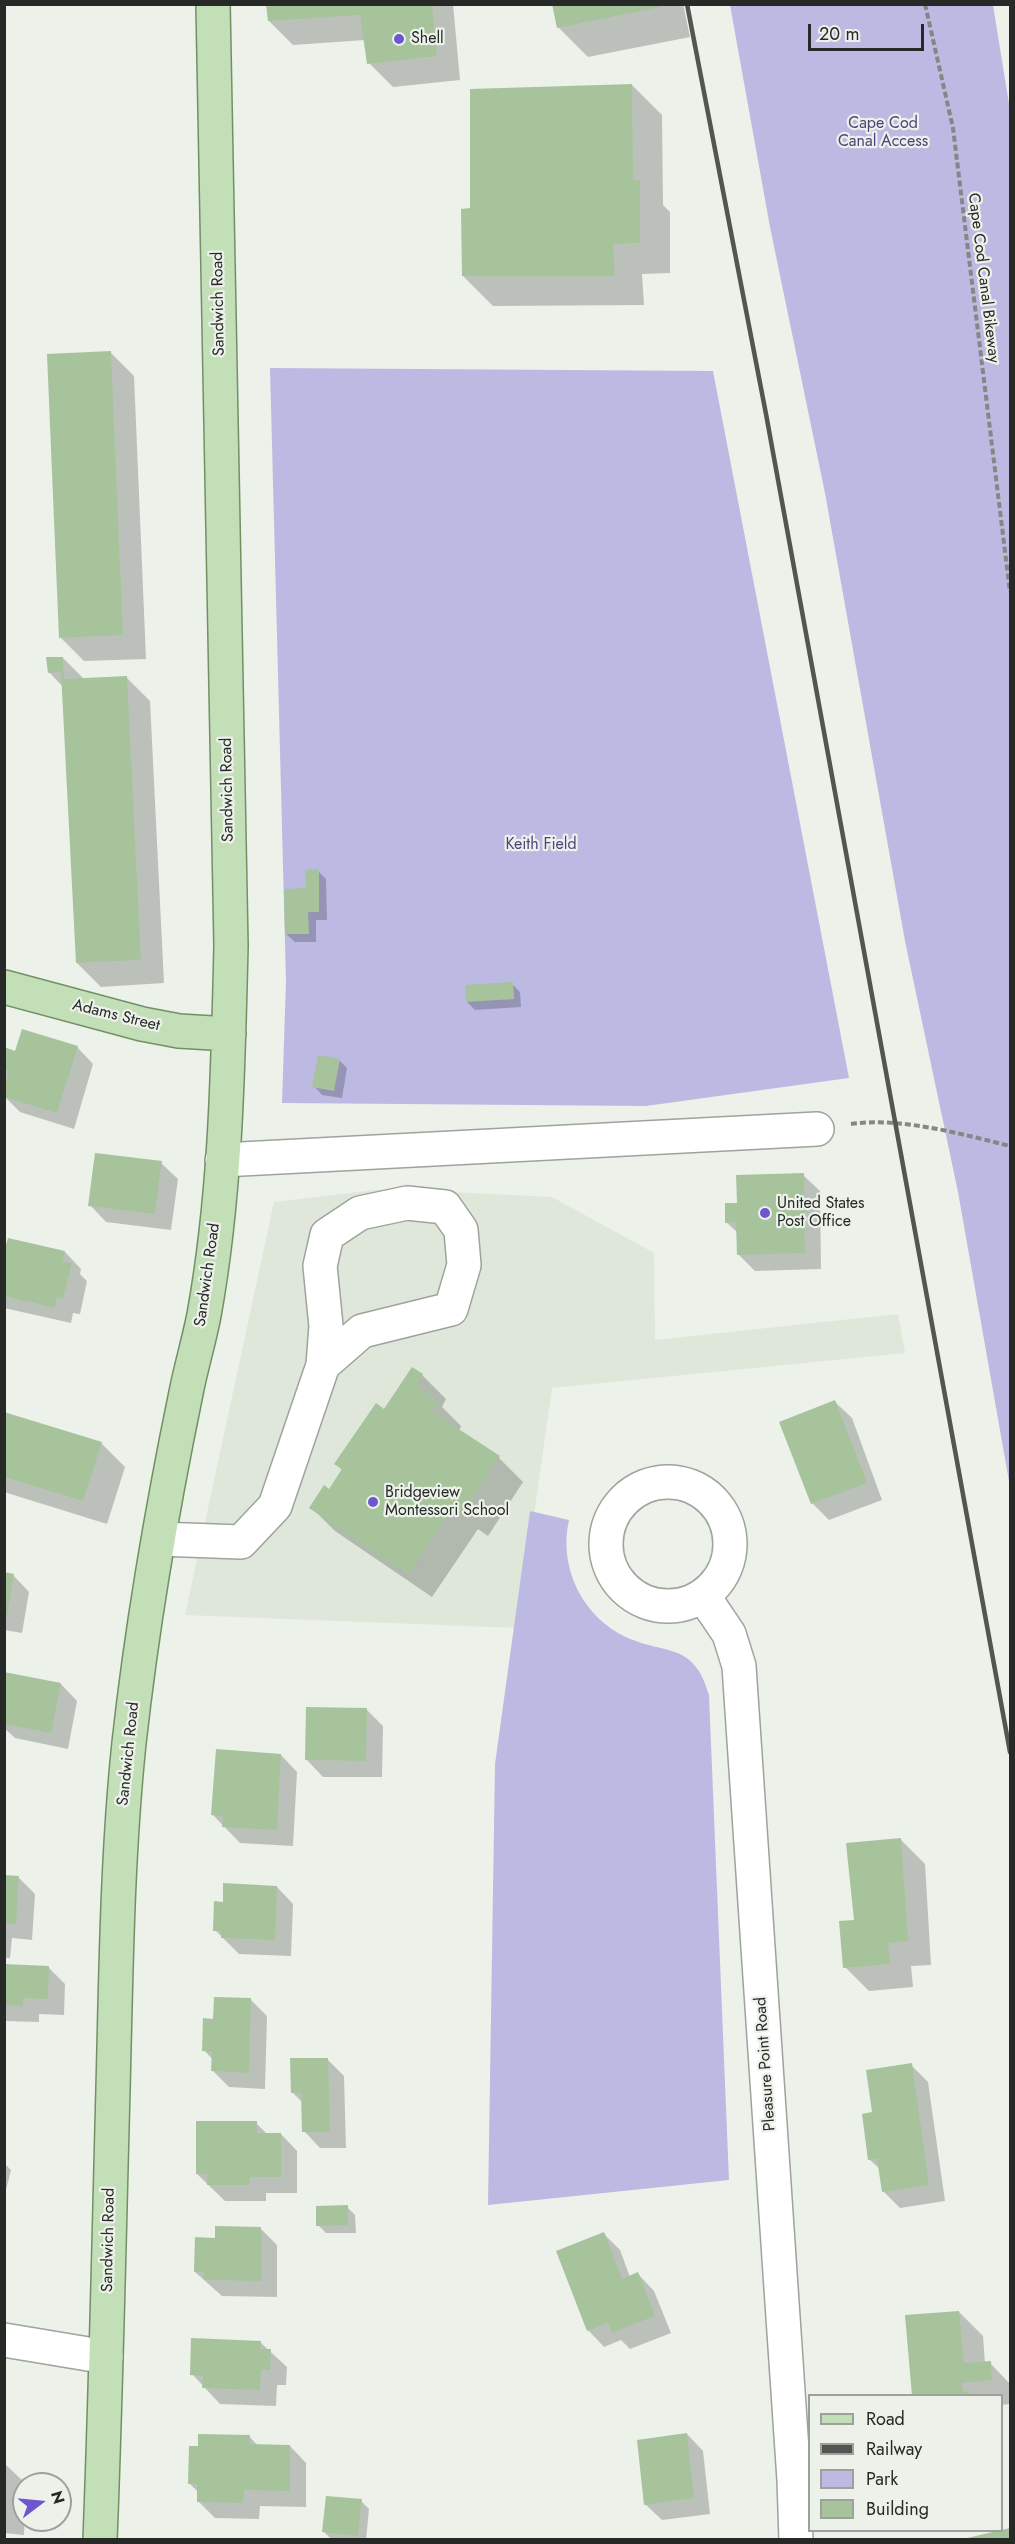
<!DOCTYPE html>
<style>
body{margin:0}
#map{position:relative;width:1015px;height:2544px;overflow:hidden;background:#ecf1ea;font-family:Jost,sans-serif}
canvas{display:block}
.frame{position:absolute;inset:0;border:6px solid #272927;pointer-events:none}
.legend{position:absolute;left:808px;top:2394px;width:195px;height:138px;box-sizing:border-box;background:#ecf1ea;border:2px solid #9da19c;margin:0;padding:8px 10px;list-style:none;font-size:18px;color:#272927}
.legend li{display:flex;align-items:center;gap:12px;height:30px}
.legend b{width:30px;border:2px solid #9da19c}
.north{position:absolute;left:12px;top:2472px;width:60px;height:60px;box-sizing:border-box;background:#ecf1ea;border:2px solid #9da19c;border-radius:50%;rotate:74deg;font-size:16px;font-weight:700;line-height:24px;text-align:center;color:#272927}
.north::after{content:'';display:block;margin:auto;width:21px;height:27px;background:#6d56d0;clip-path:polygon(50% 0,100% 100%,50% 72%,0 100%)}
.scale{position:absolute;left:808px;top:24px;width:116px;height:27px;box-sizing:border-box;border:3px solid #272927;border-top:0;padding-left:8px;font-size:18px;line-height:21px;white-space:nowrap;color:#272927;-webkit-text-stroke:4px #ecf1ea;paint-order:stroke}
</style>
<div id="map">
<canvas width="1015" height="2544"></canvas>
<div class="frame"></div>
<ul class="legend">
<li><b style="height:8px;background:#c2dfb7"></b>Road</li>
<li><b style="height:8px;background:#525552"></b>Railway</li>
<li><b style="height:16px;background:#bcbae2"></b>Park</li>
<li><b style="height:16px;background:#a6c39c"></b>Building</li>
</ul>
<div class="north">N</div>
<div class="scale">20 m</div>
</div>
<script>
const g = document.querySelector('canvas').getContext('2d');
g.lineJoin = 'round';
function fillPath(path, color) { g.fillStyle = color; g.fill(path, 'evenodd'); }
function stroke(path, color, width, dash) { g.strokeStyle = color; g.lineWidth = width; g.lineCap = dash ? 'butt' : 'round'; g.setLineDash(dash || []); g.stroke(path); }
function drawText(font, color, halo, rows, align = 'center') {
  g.font = font + ' Jost,sans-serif'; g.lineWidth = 4.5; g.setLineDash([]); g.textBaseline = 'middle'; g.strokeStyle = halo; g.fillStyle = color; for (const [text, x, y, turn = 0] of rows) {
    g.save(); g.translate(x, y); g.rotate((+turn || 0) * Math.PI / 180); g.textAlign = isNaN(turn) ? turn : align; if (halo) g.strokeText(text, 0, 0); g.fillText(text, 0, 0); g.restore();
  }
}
const built = new Path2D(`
 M385 1189 552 1197 654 1253 655 1340 898 1314 905 1353 552 1388 518 1628 185 1615 274 1202Z`);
const green = new Path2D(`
 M730 5H993L1010 110V1487L958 1192 905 941 825 493 770 227Z
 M270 368 713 371 849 1078 646 1106 282 1103 286 981Z
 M530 1511 569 1520C558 1568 583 1618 628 1638 667 1655 694 1642 709 1695L729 2180 488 2205 495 1764Z`);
const shadow = new Path2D(`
 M268 4H453L460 80 393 87 369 63 365 40 293 45 269 21Z
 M554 4H683L690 37 588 57 558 27Z
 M632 85 662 115 663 205 670 212V273L642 274 644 305 493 306 463 276 471 210Z
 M110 352 134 376 146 659 84 661 60 637Z
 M63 658 84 679 126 677 150 701 164 983 101 987 77 963 63 687 49 672Z
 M318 871 326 879 327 920H316V942H295L286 934Z
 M512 984 520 992 521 1007 475 1010 467 1002Z
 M77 1047 93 1064 74 1129 20 1112 4 1096 8 1079 4 1076V1049L16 1052Z
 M339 1060 347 1068 342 1098 322 1095 314 1086Z
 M161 1163 178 1179 171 1230 106 1222 90 1205Z
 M803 1175 820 1191 821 1269 755 1271 738 1254V1233L726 1222 738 1204Z
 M9 1240 65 1252 81 1269 80 1274 87 1281 80 1314 73 1313 71 1323 4 1308V1254Z
 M422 1375 446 1399 442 1407 461 1426 459 1431 499 1458 523 1482 488 1536 478 1529 432 1597 335 1531 311 1507 330 1491 343 1471 336 1464 384 1411Z
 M835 1402 852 1418 882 1500 829 1520 812 1503Z
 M4 1414 101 1443 125 1467 107 1524 4 1492Z
 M4 1574 13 1575 29 1592 22 1633 4 1630Z
 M4 1673 61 1684 77 1701 68 1749 15 1738 4 1728Z
 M366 1709 383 1726 382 1777H323L307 1760Z
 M281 1755 297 1772 293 1846 240 1843 213 1815Z
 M901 1840 925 1864 931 1965 911 1966 913 1987 869 1991 845 1967 856 1922Z
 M4 1877 19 1878 35 1894 32 1940 12 1938 10 1958H4Z
 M277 1887 293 1904 291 1956 239 1954 215 1930 224 1903Z
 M4 1966 49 1968 65 1984 64 2015 39 2014V2022L5 2021Z
 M250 1999 267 2016 265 2089 229 2087 213 2071V2060L204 2050 214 2020Z
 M327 2059 344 2076 346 2148H320L304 2131 303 2103 292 2092Z
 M911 2065 928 2082 945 2201 900 2208 883 2191 880 2169 870 2160 874 2113Z
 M256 2123 267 2134H281L297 2151V2193H266V2201H225L197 2174Z
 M4 2163 11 2170 4 2198Z
 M347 2207 355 2215 356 2233H326L318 2225Z
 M261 2229 277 2245V2297L222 2296 195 2272Z
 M604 2234 620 2250 630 2277 638 2274 654 2291 671 2333 630 2349 621 2340 604 2347 588 2330Z
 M959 2312 983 2336 985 2363H990L1010 2384V2404L1002 2405V2396H913Z
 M260 2342 287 2367 286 2385H277L276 2406 220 2404 192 2374Z
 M687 2434 703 2451 710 2514 662 2520 645 2504Z
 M249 2436 258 2446H290L306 2463V2507L260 2506 259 2519 215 2518 198 2501V2492L190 2484 199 2447Z
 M4 2463 26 2484 24 2535 4 2533Z
 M361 2501 369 2509 366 2540H332L324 2532Z`);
const building = new Path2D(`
 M266 4H432L437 56 367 64 360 15 268 21Z
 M552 4H660V7L557 28Z
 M632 84 633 180H640V243L613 244 615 276H462L461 209 470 208V89Z
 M111 351 123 635 59 638 47 354Z
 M46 657H63L64 679 127 676 141 960 76 963 61 672 48 673Z
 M319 869V912H308L309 934H285L284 889 306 888 305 870Z
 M513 982 514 999 466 1002 465 985Z
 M22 1029 78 1046 57 1113 4 1097V1086L9 1071 4 1069V1047L15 1051Z
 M318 1055 340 1059 334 1091 312 1087Z
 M95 1153 162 1161 155 1214 88 1206Z
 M804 1173 805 1253 737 1255 736 1222 725 1223V1203H737L736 1175Z
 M8 1238 65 1251 63 1261 72 1263 63 1299 57 1297 55 1308 4 1296V1251Z
 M412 1367 423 1374 416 1386 438 1401 431 1411 500 1456 463 1513 454 1506 408 1574 309 1508 324 1485 329 1489 342 1469 334 1464 376 1403 384 1409Z
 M835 1400 867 1483 811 1504 779 1422Z
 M4 1412 102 1442 83 1501 4 1477Z
 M4 1572 14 1574 6 1620H4Z
 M4 1672 61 1683 51 1733 4 1724Z
 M306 1707 367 1708 366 1761 305 1760Z
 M216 1749 281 1754 277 1830 222 1827 223 1816 211 1815Z
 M901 1838 908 1941 888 1943 890 1964 843 1968 839 1921 854 1920 846 1843Z
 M4 1875 19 1876 16 1924 4 1923Z
 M223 1883 277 1886 275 1940 221 1938V1931H213L214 1901 223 1902Z
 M4 1964 49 1966 48 1999 23 1998V2006L4 2005Z
 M214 1997 251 1998 249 2073 211 2071 212 2052 202 2051 203 2018 213 2019Z
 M290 2058H328L330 2132H302L301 2093H291Z
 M912 2063 929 2185 882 2192 877 2159 868 2160 862 2114 872 2112 866 2070Z
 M196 2121H257V2133H281V2177H250V2185H207V2174H196Z
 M348 2205V2225L316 2226V2206Z
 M215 2226 261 2227V2281L204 2280V2272H194L195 2237 215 2238Z
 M604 2232 622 2279 638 2272 655 2316 612 2333 608 2323 587 2331 556 2251Z
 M959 2311 964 2363 991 2361 992 2380 962 2383 963 2392 969 2391V2396H912L905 2315Z
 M191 2338 261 2341 260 2349H271L270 2370 261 2369 260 2390 202 2388 203 2376 190 2375Z
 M687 2433 694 2498 644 2505 637 2440Z
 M198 2434 250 2435 249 2444 290 2445V2491L244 2490 243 2503 197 2502V2484H188L189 2446H198Z
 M326 2496 362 2499 358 2536 322 2532Z
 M1010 2528V2540H963V2539Z`);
const path = new Path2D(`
 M925 4 953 128 1010 592
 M851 1124C902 1117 961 1134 1010 1146`);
const minor = new Path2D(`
 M222 1160 817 1129
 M606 1544a62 62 0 1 1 124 0a62 62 0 1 1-124 0Z
 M159 1539 241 1542 275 1506 323 1365 362 1331 451 1309 464 1265 461 1230 445 1207 407 1203 360 1213 327 1235 320 1266 326 1326 323 1365
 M704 1597 729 1634 739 1666 794 2480 796 2540
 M4 2340 106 2357`);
const major = new Path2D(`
 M4 987 142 1024 179 1031 229 1034
 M100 2540C106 2389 109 2239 113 2089 116 1974 117 1858 129 1743 142 1626 162 1509 186 1393 191 1367 199 1341 204 1315 226 1194 228 1068 231 946L213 4`);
const rail = new Path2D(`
 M687 4 766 414 1010 1752`);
const markers = [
 [399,39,6,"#6d56d0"],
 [765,1213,6,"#6d56d0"],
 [373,1502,6,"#6d56d0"]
];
const poiNames = [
 ["Shell",411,39],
 ["United States",777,1204],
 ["Post Office",777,1222],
 ["Bridgeview",385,1493],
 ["Montessori School",385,1511]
];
const parkNames = [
 ["Cape Cod",883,124],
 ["Canal Access",883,142],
 ["Keith Field",541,845]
];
const streetNames = [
 ["Cape Cod Canal Bikeway",983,278,83],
 ["Sandwich Road",219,304,-91],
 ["Sandwich Road",228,790,-91],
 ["Adams Street",116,1016,14],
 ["Sandwich Road",208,1275,-82],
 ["Sandwich Road",129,1754,-84],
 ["Pleasure Point Road",766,2064,-94],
 ["Sandwich Road",109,2240,-89]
];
fillPath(built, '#dee7da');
fillPath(green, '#bcbae2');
fillPath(shadow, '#0003');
fillPath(building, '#a6c39c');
stroke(minor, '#9ea39d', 36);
stroke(major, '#719165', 36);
stroke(path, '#848783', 4, [6, 3]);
stroke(minor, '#fff', 33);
stroke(major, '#c2dfb7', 33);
stroke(rail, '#525552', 4.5);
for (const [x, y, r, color] of markers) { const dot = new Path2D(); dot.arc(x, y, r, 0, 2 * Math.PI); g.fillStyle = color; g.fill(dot); stroke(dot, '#ecf1ea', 2); }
drawText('16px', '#272927', '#ecf1ea', poiNames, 'left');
drawText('16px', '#4b447c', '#ecf1ea', parkNames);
drawText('16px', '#272927', '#ecf1ea', streetNames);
</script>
